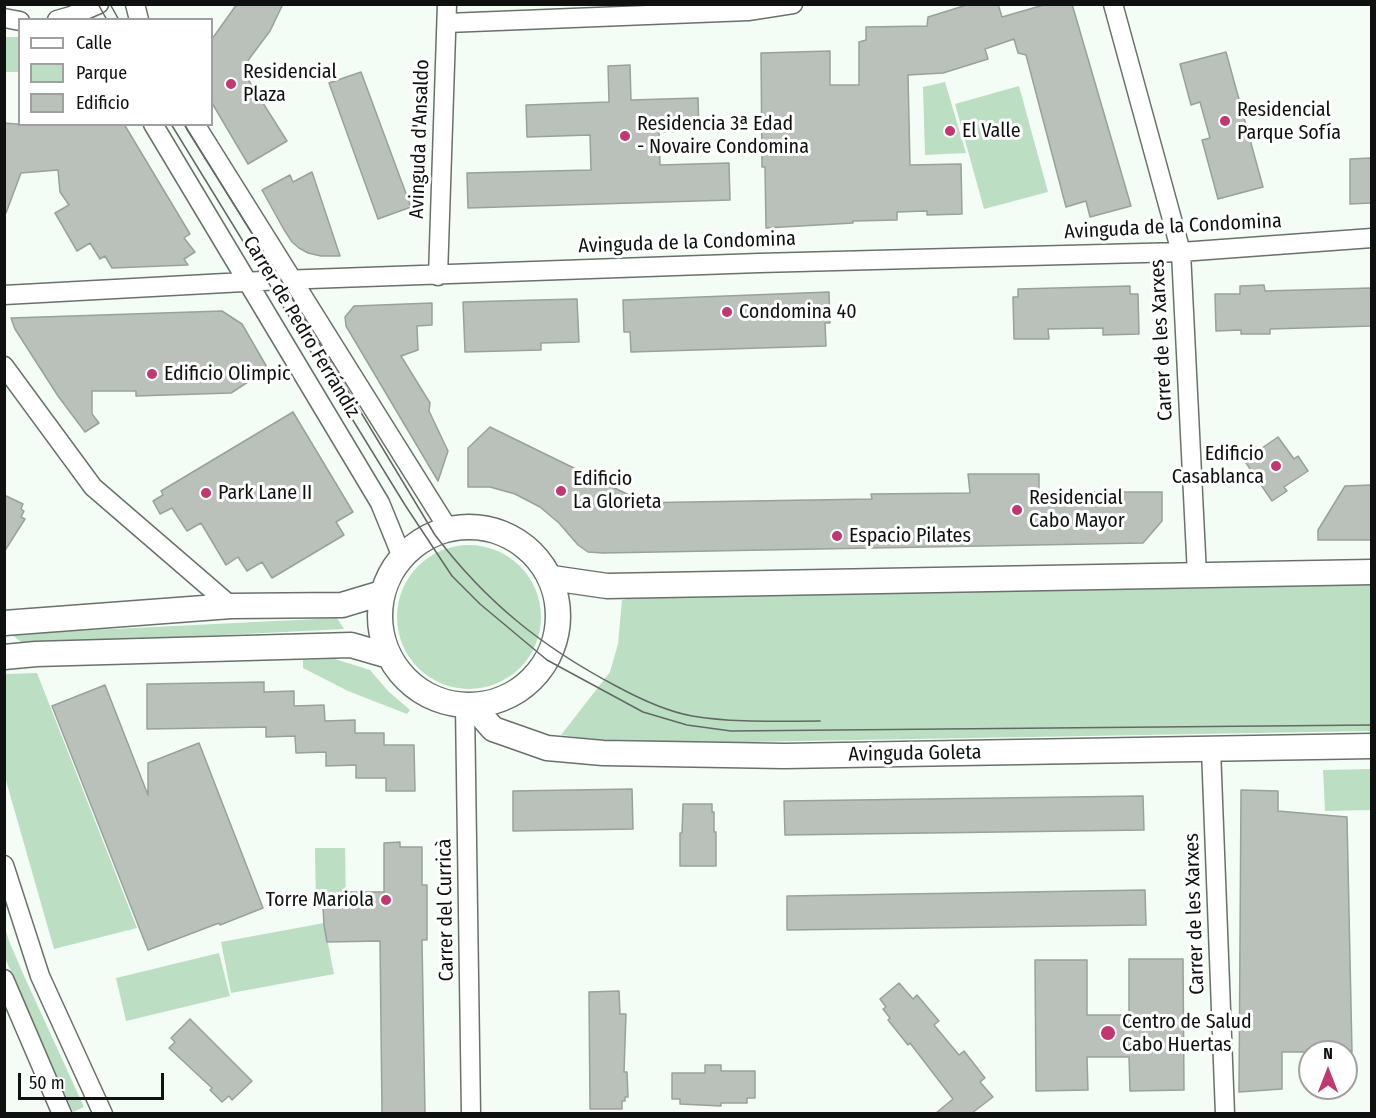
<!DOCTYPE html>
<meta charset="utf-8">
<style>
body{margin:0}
#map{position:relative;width:1376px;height:1118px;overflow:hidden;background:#f4fdf5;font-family:"Fira Sans Condensed",sans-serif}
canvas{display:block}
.frame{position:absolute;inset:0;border:6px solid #0e110f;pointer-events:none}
.legend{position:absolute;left:18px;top:18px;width:195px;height:108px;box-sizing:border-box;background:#fff;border:2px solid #9fa09f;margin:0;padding:8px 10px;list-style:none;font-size:18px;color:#0e110f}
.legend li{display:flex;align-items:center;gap:12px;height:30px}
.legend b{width:30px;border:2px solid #9fa09f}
.north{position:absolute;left:1298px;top:1040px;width:60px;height:60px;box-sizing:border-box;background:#fff;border:2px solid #9fa09f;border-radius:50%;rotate:0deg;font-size:16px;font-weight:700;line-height:24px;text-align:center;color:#0e110f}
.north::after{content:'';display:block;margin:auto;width:21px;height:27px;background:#c2376f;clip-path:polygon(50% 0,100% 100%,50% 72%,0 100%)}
.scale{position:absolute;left:18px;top:1073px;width:146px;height:27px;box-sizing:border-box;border:3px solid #0e110f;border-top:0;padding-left:8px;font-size:18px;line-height:21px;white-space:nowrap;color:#0e110f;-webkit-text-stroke:4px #fff;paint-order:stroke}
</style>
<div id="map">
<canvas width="1376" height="1118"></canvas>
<div class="frame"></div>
<ul class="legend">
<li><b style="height:8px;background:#fff"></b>Calle</li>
<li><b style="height:16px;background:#bcdec3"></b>Parque</li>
<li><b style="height:16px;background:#b9c1ba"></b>Edificio</li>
</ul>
<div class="north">N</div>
<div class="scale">50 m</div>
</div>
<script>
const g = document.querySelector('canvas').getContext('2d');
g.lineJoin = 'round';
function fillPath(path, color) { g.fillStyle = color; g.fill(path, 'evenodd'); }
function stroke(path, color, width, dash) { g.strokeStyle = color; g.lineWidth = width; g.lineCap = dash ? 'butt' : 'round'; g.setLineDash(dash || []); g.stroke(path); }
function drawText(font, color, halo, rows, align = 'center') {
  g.font = font + ' "Fira Sans Condensed",sans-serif'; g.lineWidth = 6; g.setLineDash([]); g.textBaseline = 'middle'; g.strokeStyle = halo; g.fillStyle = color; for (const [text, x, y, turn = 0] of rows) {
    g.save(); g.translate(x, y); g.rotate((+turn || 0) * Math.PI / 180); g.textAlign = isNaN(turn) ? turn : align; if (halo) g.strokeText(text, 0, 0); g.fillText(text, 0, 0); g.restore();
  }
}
const green = new Path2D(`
 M4 37H19V72H5Z
 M945 82 966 153 925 155 923 87Z
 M1019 86 1048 192 984 209 955 104Z
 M397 617a72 72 0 1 1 144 0a72 72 0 1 1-144 0Z
 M1371 581V731L630 744 561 735 610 672 618 644 622 600 651 595Z
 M337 618 344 629 25 645 11 634Z
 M335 659 370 670 388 691 410 710 407 714 348 691 303 668V660Z
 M37 673 137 928 54 949 5 777V674Z
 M1371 769V810L1325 811 1323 770Z
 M315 848H345L346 907 316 908Z
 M324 923 334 974 231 993 221 942Z
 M4 925 9 941 25 978 84 1107 73 1112 5 958Z
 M219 953 230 996 126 1021 116 978Z`);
const building = new Path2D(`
 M237 4H283L270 31 249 59 244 73 287 141 248 164 212 103V39Z
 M970 4H998L1002 17 1047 4H1072L1131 206 1090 217 1086 201 1066 207 1026 55 1018 53 1014 39 985 49 988 59 943 73 908 75 910 165 961 164 962 214 927 215V211L897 212V220L853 221V223L766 228 765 167H762L761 53 830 51V85H859V42L866 40V27L927 26 928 17Z
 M1226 52 1263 187 1218 199 1202 140 1210 138 1200 102 1191 105 1180 64Z
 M630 65 631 100 698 98 699 131 659 132 660 165 729 163 730 200 468 208 467 173 591 170 590 135 527 137 526 105 609 102 608 66Z
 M361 72 411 207 378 219 329 83Z
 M4 123 29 125 124 124 190 234 184 238 195 252 184 259 188 265 112 268 105 256 100 259 90 243 77 251 55 213 69 205 60 192 58 170 21 173 6 213 4 212Z
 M1371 158V203L1350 204V159Z
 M312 172 340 256H321L308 253 299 248 292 242 283 228 262 190 290 175 293 182Z
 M1264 285 1265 291 1371 288V326L1270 329V334H1241V330L1216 331 1215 294H1240V286Z
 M1130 286V294H1138L1139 334 1103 335V328L1048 329 1049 339H1014L1013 297H1018V289Z
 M829 292 830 323H825L826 346 631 352 630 332H624L623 300Z
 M577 299 579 342 541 343V350L465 352 463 302Z
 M432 303V325L417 326 418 350 401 356 430 403 429 411 448 451 438 481 346 326 345 317 354 306Z
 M222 311 242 324 268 369 231 393 136 396V391H92V414L99 423 85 432 58 396 15 329 11 318Z
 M293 412 353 512 336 522 344 535 272 578 262 562 247 571 238 557 226 565 201 523 187 531 172 508 160 514 153 501 163 495 161 491Z
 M490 427 629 495 630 503 872 499 871 494 970 493 968 474H1039V492H1162V521L1143 543 603 553 588 552 578 545 559 523 540 507 515 494 490 487H468V448Z
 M1278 437 1294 459 1298 456 1308 471 1284 487 1287 491 1272 501 1242 457 1256 447 1259 450Z
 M1371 485V540H1318V530L1345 486Z
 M4 495 23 504 21 509 24 511 21 517 25 519 4 552Z
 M264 682V692L294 691V706L324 705 325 721 355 720V733H384V745H414L415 791H386V778H356V765L326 766V752L296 753 295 736 266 737V727L147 729V684Z
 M105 685 148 795V763L199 743 263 908 220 925 219 923 148 950 52 706Z
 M632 789 633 829 513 831V791Z
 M1241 790 1278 791V811L1347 817 1352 1052H1282V1089L1239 1092Z
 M1143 796 1144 830 785 835 784 801Z
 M683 804H712V812H714V832H716V866H680V833H682Z
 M400 842V847H422V885H427V940H422L425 1113H382L380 941 327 942 324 925 323 908 346 907V892H384V843Z
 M1145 890 1146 925 787 930V896Z
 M1129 959H1183L1184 1090 1130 1091 1129 1057H1087L1088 1090 1036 1091 1035 960H1087V1015H1129Z
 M899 983 913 999 917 995 939 1021 934 1025 959 1055 964 1051 985 1078 980 1082 993 1097 972 1113H936L953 1099 910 1043 908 1045 888 1020 890 1018 883 1009 886 1007 880 999Z
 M619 991 620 1014H626L624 1072H627L628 1097H625V1101H622V1109H590L589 992Z
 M190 1019 252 1081 232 1100 229 1096 222 1102 210 1090 212 1088 169 1048 175 1042 171 1038Z
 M705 1065H721V1071H755V1098H747V1103H721V1106L680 1104V1099H672V1073H705Z`);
const minor = new Path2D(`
 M135 4 139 20
 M1113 4 1181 252 1197 575
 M4 18 20 21
 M57 20 71 16 99 4
 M447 23 748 11 793 4
 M153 124 380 503 402 557
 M195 124 449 530
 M438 276 447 4
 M4 295 281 280 759 263 1181 252 1372 238
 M4 366 93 487 231 606
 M465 706 471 1114
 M1211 749 1225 1114
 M4 865 40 976 103 1114
 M4 979 62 1114`);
const major = new Path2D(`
 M380 616a89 89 0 1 1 178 0a89 89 0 1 1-178 0Z
 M552 578 607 586 1372 572
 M4 623 231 606 342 605 382 593
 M4 657 36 654 351 645 389 656
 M473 706 493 729 547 748 603 753 784 756 1372 746`);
const tram = new Path2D(`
 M98 4 107 20
 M110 4 119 20
 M171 124 405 505 452 576 480 604 547 660 643 712 687 725 731 731 1372 725
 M184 124 281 280 435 535C486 602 542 647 616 686 640 699 665 711 692 716 734 723 778 721 820 721`);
const markers = [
 [231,84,6,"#c2376f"],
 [1225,121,6,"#c2376f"],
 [950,131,6,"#c2376f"],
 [625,136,6,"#c2376f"],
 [727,312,6,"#c2376f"],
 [152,374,6,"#c2376f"],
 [1276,466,6,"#c2376f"],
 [561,491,6,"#c2376f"],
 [206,493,6,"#c2376f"],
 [1017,510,6,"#c2376f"],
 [837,536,6,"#c2376f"],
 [386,900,6,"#c2376f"],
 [1108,1033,8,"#c2376f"]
];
const poiNames = [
 ["Residencial",243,72],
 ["Plaza",243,95],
 ["Residencial",1237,110],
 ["Parque Sofía",1237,133],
 ["Residencia 3ª Edad",637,124],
 ["- Novaire Condomina",637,147],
 ["El Valle",962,131],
 ["Condomina 40",739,312],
 ["Edificio Olimpic",164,374],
 ["Edificio",1264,454,"right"],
 ["Casablanca",1264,477,"right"],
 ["Edificio",573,479],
 ["La Glorieta",573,502],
 ["Park Lane II",218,493],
 ["Residencial",1029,498],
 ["Cabo Mayor",1029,521],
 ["Espacio Pilates",849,536],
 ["Torre Mariola",374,900,"right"],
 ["Centro de Salud",1122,1022],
 ["Cabo Huertas",1122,1045]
];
const streetNames = [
 ["Avinguda d'Ansaldo",420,139,-88],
 ["Avinguda de la Condomina",1173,227,-3],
 ["Avinguda de la Condomina",687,243,-2],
 ["Carrer de Pedro Ferrándiz",301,327,59],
 ["Carrer de les Xarxes",1162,340,-93],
 ["Avinguda Goleta",915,754,-1],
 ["Carrer del Curricà",446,910,-91],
 ["Carrer de les Xarxes",1195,914,-92]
];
fillPath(green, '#bcdec3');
fillPath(building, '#b9c1ba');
stroke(building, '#98a19a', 1.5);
stroke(minor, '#69716a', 21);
stroke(major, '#69716a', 27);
stroke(minor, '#fff', 18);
stroke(major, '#fff', 24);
stroke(tram, '#636864', 1.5);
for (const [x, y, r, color] of markers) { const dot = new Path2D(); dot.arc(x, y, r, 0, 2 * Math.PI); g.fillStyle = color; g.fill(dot); stroke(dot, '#fff', 2); }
drawText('20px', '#0e110f', '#fff', poiNames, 'left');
drawText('20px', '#0e110f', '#fff', streetNames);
</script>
